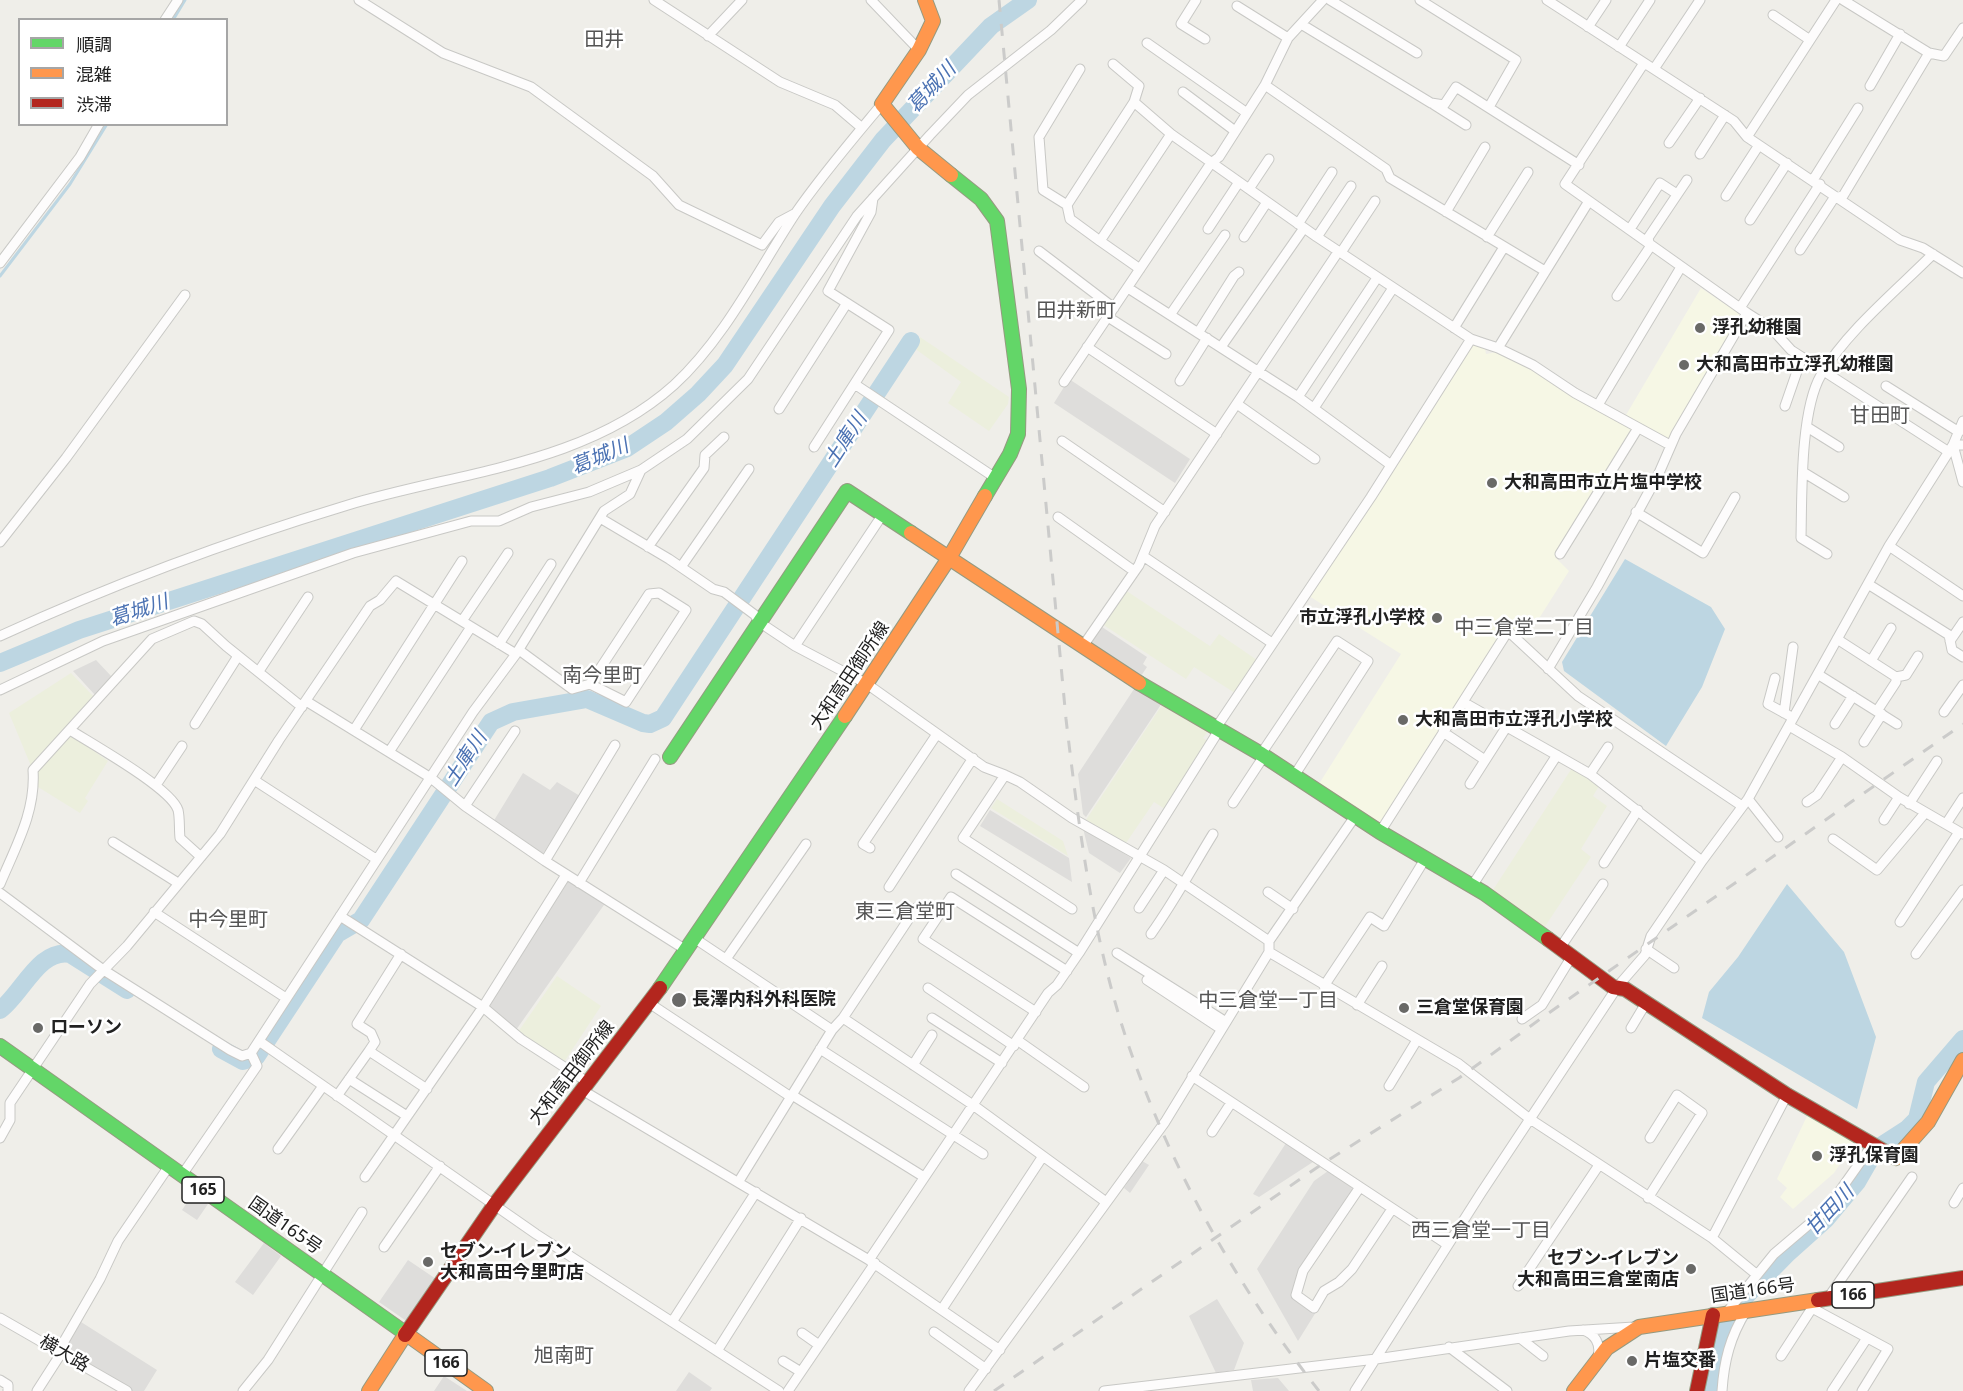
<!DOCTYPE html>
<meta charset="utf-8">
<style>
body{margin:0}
#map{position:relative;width:1963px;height:1391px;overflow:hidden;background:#efeee9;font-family:"Noto Sans","Noto Sans JP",sans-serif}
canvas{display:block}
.legend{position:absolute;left:18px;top:18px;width:210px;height:108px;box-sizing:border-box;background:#fff;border:2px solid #a6a6a6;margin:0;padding:8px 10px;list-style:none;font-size:18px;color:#212121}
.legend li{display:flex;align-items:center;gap:12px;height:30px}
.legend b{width:30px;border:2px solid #a6a6a6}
</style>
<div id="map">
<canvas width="1963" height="1391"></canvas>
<ul class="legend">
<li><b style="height:8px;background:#63d668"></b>順調</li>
<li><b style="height:8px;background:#ff974d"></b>混雑</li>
<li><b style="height:8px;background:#b3261e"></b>渋滞</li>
</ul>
</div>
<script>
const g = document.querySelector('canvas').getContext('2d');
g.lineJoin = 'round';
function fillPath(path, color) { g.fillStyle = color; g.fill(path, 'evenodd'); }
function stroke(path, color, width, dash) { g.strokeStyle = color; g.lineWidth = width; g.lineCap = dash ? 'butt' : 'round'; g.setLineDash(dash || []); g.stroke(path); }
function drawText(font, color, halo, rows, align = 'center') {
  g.font = font + ' "Noto Sans","Noto Sans JP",sans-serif'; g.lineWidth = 5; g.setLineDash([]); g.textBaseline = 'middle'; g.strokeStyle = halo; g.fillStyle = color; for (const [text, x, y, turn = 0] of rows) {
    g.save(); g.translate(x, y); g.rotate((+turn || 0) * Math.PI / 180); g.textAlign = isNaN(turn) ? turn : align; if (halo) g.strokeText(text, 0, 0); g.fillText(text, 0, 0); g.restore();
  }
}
const residential = new Path2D(`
 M1069 379 1190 459 1175 483 1054 403Z
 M1099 625 1147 657 1143 664 1147 667 1139 679 1086 645Z
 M96 660 112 677 95 695 73 671Z
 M1136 686 1162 703 1086 817 1083 814 1078 774Z
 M523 773 550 790 557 782 580 796 542 855 493 822Z
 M990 810 1069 858 1072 882 980 826Z
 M1083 828 1131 858 1120 873 1089 853Z
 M569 880 606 902 516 1030 487 1005Z
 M1286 1143 1313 1162 1259 1197 1253 1194Z
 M1142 1161 1149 1165 1130 1193 1124 1188Z
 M1328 1171 1351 1186 1353 1192 1292 1296 1316 1312 1298 1341 1257 1269 1314 1181Z
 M193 1194 208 1204 197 1220 182 1210Z
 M264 1243 281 1256 253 1295 235 1282Z
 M408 1260 439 1281 414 1318 405 1320 379 1302Z
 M1217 1299 1244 1343 1234 1370 1216 1373 1189 1316Z
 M81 1322 157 1370 144 1391H132L64 1349Z
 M689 1372 712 1388 710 1391H676Z
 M444 1376 467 1391H434Z
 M1278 1378 1289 1391H1253L1251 1380Z`);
const education = new Path2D(`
 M1701 288 1741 315 1669 439H1666L1626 415Z
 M1474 345 1485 349 1486 354 1497 352 1533 367 1632 429 1555 557 1569 571 1526 639 1508 624 1381 826 1317 787 1401 654 1309 596 1469 348Z
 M1809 1112 1857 1138 1834 1173 1793 1209 1780 1197 1787 1188 1777 1179Z`);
const farmland = new Path2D(`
 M920 337 1009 397 1008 404 989 431 948 403 961 382 914 348Z
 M1125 590 1210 646 1219 634 1257 660 1235 693 1194 667 1186 679 1102 624Z
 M71 673 94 697 31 766 9 713Z
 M1162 705 1209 730 1203 738 1209 742 1165 809 1154 802 1126 843 1086 820Z
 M71 735 108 761 85 798 88 801 80 813 38 787 36 771Z
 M1572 768 1599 786 1593 796 1607 806 1581 849 1591 857 1542 931 1491 893Z
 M997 799 1063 841 1068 856 991 808Z
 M557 976 601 1006 564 1062 518 1032Z`);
const water = new Path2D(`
 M1625 559 1711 607 1725 629 1702 687 1666 746 1564 671 1562 662Z
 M1787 884 1844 952 1876 1037 1857 1109 1702 1018 1709 992 1738 957Z`);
const stream = new Path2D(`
 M173 20 185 0
 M0 276 70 184 107 124`);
const river = new Path2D(`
 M0 663 79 630 550 478 627 448 666 422 698 394 725 365 832 206 883 140 991 26 1028 0
 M0 1010C22 994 39 948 70 954L127 990
 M221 1049 243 1061 256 1057 337 934 361 920 491 722 513 712 587 699 643 723 650 724 663 718 911 341
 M1709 1391 1713 1359 1722 1328 1741 1301 1788 1253 1826 1219 1857 1182 1876 1149 1907 1129 1917 1119 1926 1082 1963 1039`);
const street = new Path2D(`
 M359 0 443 53 531 87 653 176 679 205 762 245 779 222 794 214
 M654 0 780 82 835 105 862 128
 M871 0 919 50
 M1196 0 1181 24 1205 39
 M1330 0 1417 53
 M1420 0 1516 60 1489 107
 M1547 0 1734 121 1747 137 1900 240 1923 248 1963 273
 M1843 0 1929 53 1944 56 1963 28
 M1237 6 1288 38
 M1773 15 1810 40
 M165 20 178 0
 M1301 24 1431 103 1444 105 1456 87 1579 165
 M1588 27 1606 0
 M708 36 742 0
 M1147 43 1247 113
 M1619 47 1650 0
 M1113 64 1139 86 1134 102 1171 134 1317 237 1471 339 1498 348 1589 201
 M1080 69 1039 137 1043 190 1067 205 1070 219 1100 241 1171 134
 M1654 69 1700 0
 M1265 85 1386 169 1390 178 1545 271
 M1870 86 1900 34
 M1183 92 1235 131
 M1433 104 1466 125
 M1747 137 1836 0
 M1669 143 1700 98
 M1700 154 1725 115
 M1813 180 1858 108
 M1249 189 1269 159
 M1726 196 1759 145
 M1067 205 1134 102
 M1446 212 1485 147
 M1750 220 1787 163
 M1298 224 1332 172
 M1208 229 1239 182
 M1630 229 1660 183 1677 194
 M1244 237 1267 202
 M1317 237 1351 186
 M1487 237 1528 172
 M1100 241 1140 269
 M1800 250 1834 198 1843 196 1929 53
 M1039 251 1114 308
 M0 263 80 157 99 124
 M1128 288 1298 397 1391 465
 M1617 296 1650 247 1648 238 1687 180
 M1740 308 1820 184
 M1747 313 1772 329 1791 350 1949 452
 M1170 315 1225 235
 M1108 317 1166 354
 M1454 328 1504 247
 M1198 333 1234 276 1239 272
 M1087 347 1217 434
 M1221 347 1304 228
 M1498 348 1533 365 1575 393 1670 445
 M1180 381 1207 338
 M1064 382 1211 163 1219 157 1265 85 1288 38 1323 0
 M856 385 997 479
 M1886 386 1959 432
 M1298 397 1377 278
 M1237 404 1315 459
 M1598 405 1681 267
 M1785 406 1802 357
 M1314 408 1393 288
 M779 409 847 303
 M1807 427 1839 447
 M1062 441 1165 512
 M1963 445H1953L1963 482
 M814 447 889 330 828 291 871 212 873 198
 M1803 472 1844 497
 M1636 512 1703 553 1735 497
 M1058 517 1134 571
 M600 518 669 559 713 589 724 592 755 615 759 622 795 646 867 684 984 767 1005 775 963 838 1072 909
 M0 542 66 458 185 295
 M1889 546 1963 596
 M648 547 704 468 705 455 724 437
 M1560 554 1638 428
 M1827 554 1801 538C1802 496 1800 411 1821 375 1847 331 1896 291 1933 254
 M1143 556 1272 643
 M681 567 749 469
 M1868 584 1949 635 1952 650 1963 657
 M462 621 508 553
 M0 636C113 584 229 541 348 505 457 472 585 465 674 385 725 338 757 272 795 214 821 176 852 140 882 104
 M1837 639 1896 677V682L1877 711
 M1950 641 1963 622
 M499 644 551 564
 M795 646 883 514
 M1083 646 1139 565 1155 526 1338 252 1342 251 1375 201
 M519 650 572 689 590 684 626 702 686 610 659 593 649 594 590 684
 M1871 661 1891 628
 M1548 669 1597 587 1659 473 1676 434 1747 313 1565 184 1644 63
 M259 671 308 597
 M1819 675 1897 724
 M1896 677 1906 675 1918 656
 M1775 678 1768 704 1788 715
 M0 690 103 641 353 553 471 521H499L531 507 589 492 641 470 687 439 748 379 857 216 930 135 968 95 1051 30 1082 0
 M306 701 431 778 465 806 545 861 686 950
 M1463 702 1590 774 1702 861
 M1944 712 1963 685
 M1784 713 1793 647
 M195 724 238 656
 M1835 724 1853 696
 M1791 727 1842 757 1899 797 1963 834
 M70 730C92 744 171 788 178 810 180 818 179 829 180 838L201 857
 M354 730 462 561
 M1443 732 1485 760
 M1864 742 1882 714
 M389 752 471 627
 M1261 754 1337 641 1368 661 1294 776
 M1590 774 1608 747
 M1005 775 1020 782 1072 818 1164 870 1269 941
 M254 780 376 859
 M1470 784 1507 726
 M156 785 182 746
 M1748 799 1778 837
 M1807 802 1817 795 1842 757
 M1233 803 1264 756
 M1909 804 1937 761
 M465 806 515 731
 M1884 820 1899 797
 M1946 824 1963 798
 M1380 832 1508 631 1578 696 1742 806
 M1833 839 1877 870 1925 813
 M113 842 178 883
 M870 848 863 844 937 734
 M545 861 615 745
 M1604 863 1638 810
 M956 874 1079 953
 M579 883 655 759
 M0 884C16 846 36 811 33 770L152 639 194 621 202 624 226 646 302 707
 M1472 886 1557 755
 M889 887 973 758
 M1268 892 1293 909
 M0 893 102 969 230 1050 242 1056 251 1053 473 712 516 654 604 511 630 494 641 470
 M1139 908 1164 870
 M154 912 286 998
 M340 916 483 1007 521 1039 589 1083
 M1900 922 1959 832
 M1151 934C1174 902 1192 868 1213 834
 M694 938 832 1030
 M1560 948 1603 884
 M1646 949 1674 968
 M1269 952 1459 1064 1530 1119 1712 1238 1756 1274
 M1117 953 1226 1022
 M1916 954 1963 890
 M726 959 806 844
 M1147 980 1221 1029
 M1324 986 1370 917 1384 926 1425 859
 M928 988 1014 1046
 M649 1003 791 1097
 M1357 1005 1382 966
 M1036 1012 923 939 951 897 1067 971
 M843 1018 973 1105 1106 1202
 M932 1018 1002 1063
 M1522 1019 1542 1005 1572 956
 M1631 1028 1646 1003
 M1017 1040 1084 1087
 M259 1041 536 1234 779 1391
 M820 1049 983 1154
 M369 1051 375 1042 371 1033 357 1024 401 954
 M913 1065 932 1035
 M1192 1076 1448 1245
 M349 1079 407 1116
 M1389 1086 1417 1040
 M582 1090 869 1260 1000 1350
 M792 1095 924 1177
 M337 1096 369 1051 427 1089
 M1212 1132 1231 1103
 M0 1138 10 1120V1103L90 984 127 946 220 834 279 740 370 606 380 600 396 581 516 654
 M278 1149 323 1086
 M182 1175 257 1066 251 1053
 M365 1177 483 1007 566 875
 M739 1181 832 1030 843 1018 916 908
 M1360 1187 1303 1271 1296 1295 1314 1308 1324 1291 1339 1282 1352 1269 1392 1209
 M1648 1198 1702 1113 1677 1095 1650 1138
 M1954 1203 1963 1188
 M1712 1238 1787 1095
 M384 1247 440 1166
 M869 1260 1048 993 1057 985 1079 953 1216 735V728L1371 497 1471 339
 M1518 1286 1599 1165
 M1828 1298 1912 1177
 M1812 1308 1888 1349 1862 1391
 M942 1309 1043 1156
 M1727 1312 1774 1254 1827 1209 1873 1144
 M0 1318 127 1391
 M672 1322 756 1192
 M1583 1330C1595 1334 1601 1344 1598 1356
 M934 1332 986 1369
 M802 1333 819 1345
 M1520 1338 1543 1356
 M1449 1347 1507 1391
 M59 1350 100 1279 118 1241 169 1166
 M717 1351 801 1218
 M1781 1356 1814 1305
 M783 1361 801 1372
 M0 1380 8 1385V1391
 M37 1391 62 1352
 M243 1391 268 1360 362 1212
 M788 1391 875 1263
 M969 1391 1165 1122 1269 952V941L1356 815
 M1104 1391 1376 1359 1569 1331 1634 1327
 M1355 1391 1481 1193 1618 986 1645 955 1651 936 1702 861 1748 799 1889 546 1953 445 1963 421
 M1722 1391C1724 1361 1730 1337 1746 1311
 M1832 1391 1867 1338`);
const fast = new Path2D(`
 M951 175 981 199 997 221 1019 389 1018 434 1010 454 985 496
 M1139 683 1261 754 1380 832 1484 893 1548 939
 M670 757 847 491 911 533
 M660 988 845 716
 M0 1046 405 1333`);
const slow = new Path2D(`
 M925 0 933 21 919 50 882 104 918 148 951 175
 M911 533 1139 683
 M845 716 949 558 985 496
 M1894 1157 1896 1158 1928 1122 1963 1060
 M405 1333 486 1391
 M369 1391 405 1335
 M1574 1391 1607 1348 1639 1327 1818 1300`);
const jam = new Path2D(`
 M1548 939 1613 987 1625 989 1787 1095 1894 1157
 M1818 1300 1963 1278
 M405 1335 495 1204 660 988
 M1697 1391 1713 1315`);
const rail = new Path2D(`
 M999 0 1066 719C1080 837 1095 958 1137 1069 1180 1186 1243 1294 1319 1391
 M994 1391 1322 1164 1459 1078 1543 1017 1963 724`);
const markers = [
 [1700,328,6,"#696967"],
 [1684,365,6,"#696967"],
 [1492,483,6,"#696967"],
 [1437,618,6,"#696967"],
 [1403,720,6,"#696967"],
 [679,1000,8,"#696967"],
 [1404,1008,6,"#696967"],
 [38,1028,6,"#696967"],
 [1817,1156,6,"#696967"],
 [428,1262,6,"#696967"],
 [1691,1269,6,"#696967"],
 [1632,1361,6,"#696967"]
];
const shields = [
 [203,1190,42],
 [1853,1295,42],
 [446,1363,42]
];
const shieldNames = [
 ["165",203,1190],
 ["166",1853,1295],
 ["166",446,1363]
];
const poiNames = [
 ["浮孔幼稚園",1712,328],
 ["大和高田市立浮孔幼稚園",1696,365],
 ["大和高田市立片塩中学校",1504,483],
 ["市立浮孔小学校",1425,618,"right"],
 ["大和高田市立浮孔小学校",1415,720],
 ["長澤内科外科医院",692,1000],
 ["三倉堂保育園",1416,1008],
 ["ローソン",50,1028],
 ["浮孔保育園",1829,1156],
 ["セブン-イレブン",440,1252],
 ["大和高田今里町店",440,1273],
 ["セブン-イレブン",1679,1259,"right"],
 ["大和高田三倉堂南店",1679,1280,"right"],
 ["片塩交番",1644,1361]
];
const streetNames = [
 ["大和高田御所線",850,676,-56],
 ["大和高田御所線",572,1073,-52],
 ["国道165号",285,1226,35],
 ["国道166号",1753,1291,-8],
 ["横大路",64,1354,30]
];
const neighbourhoodNames = [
 ["田井",604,40],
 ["田井新町",1076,311],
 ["甘田町",1880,416],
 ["中三倉堂二丁目",1524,628],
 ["南今里町",602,676],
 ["東三倉堂町",905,912],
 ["中今里町",228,920],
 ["中三倉堂一丁目",1268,1001],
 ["西三倉堂一丁目",1481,1231],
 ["旭南町",564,1356]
];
const waterNames = [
 ["葛城川",932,88,-47],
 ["土庫川",846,440,-57],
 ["葛城川",600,457,-23],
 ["葛城川",139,611,-18],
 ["土庫川",466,759,-57],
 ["甘田川",1830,1211,-47]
];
fillPath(residential, '#dedddb');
fillPath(education, '#f6f7e5');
fillPath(farmland, '#ecefdd');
fillPath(water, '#bdd6e2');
stroke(stream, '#bdd6e2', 3);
stroke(river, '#bdd6e2', 18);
stroke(street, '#c8c8c5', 11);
stroke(fast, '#959a80', 16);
stroke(slow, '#959a80', 16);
stroke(jam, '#959a80', 16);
stroke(street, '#fdfcfc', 9);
stroke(fast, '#63d668', 14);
stroke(slow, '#ff974d', 14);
stroke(jam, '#b3261e', 14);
stroke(rail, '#cbcbca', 3, [12, 12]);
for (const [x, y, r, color] of markers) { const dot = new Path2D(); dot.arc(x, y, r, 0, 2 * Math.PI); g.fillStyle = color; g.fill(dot); stroke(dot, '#fff', 2); }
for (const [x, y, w] of shields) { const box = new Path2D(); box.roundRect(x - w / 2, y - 13, w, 26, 4.5); g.fillStyle = '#fff'; g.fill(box); stroke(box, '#212121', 1.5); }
drawText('bold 16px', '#212121', null, shieldNames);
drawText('bold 18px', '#212121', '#fff', poiNames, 'left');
drawText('18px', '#212121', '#fff', streetNames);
drawText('20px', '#545454', '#fff', neighbourhoodNames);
drawText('italic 20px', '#4b72b3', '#fff', waterNames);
</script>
